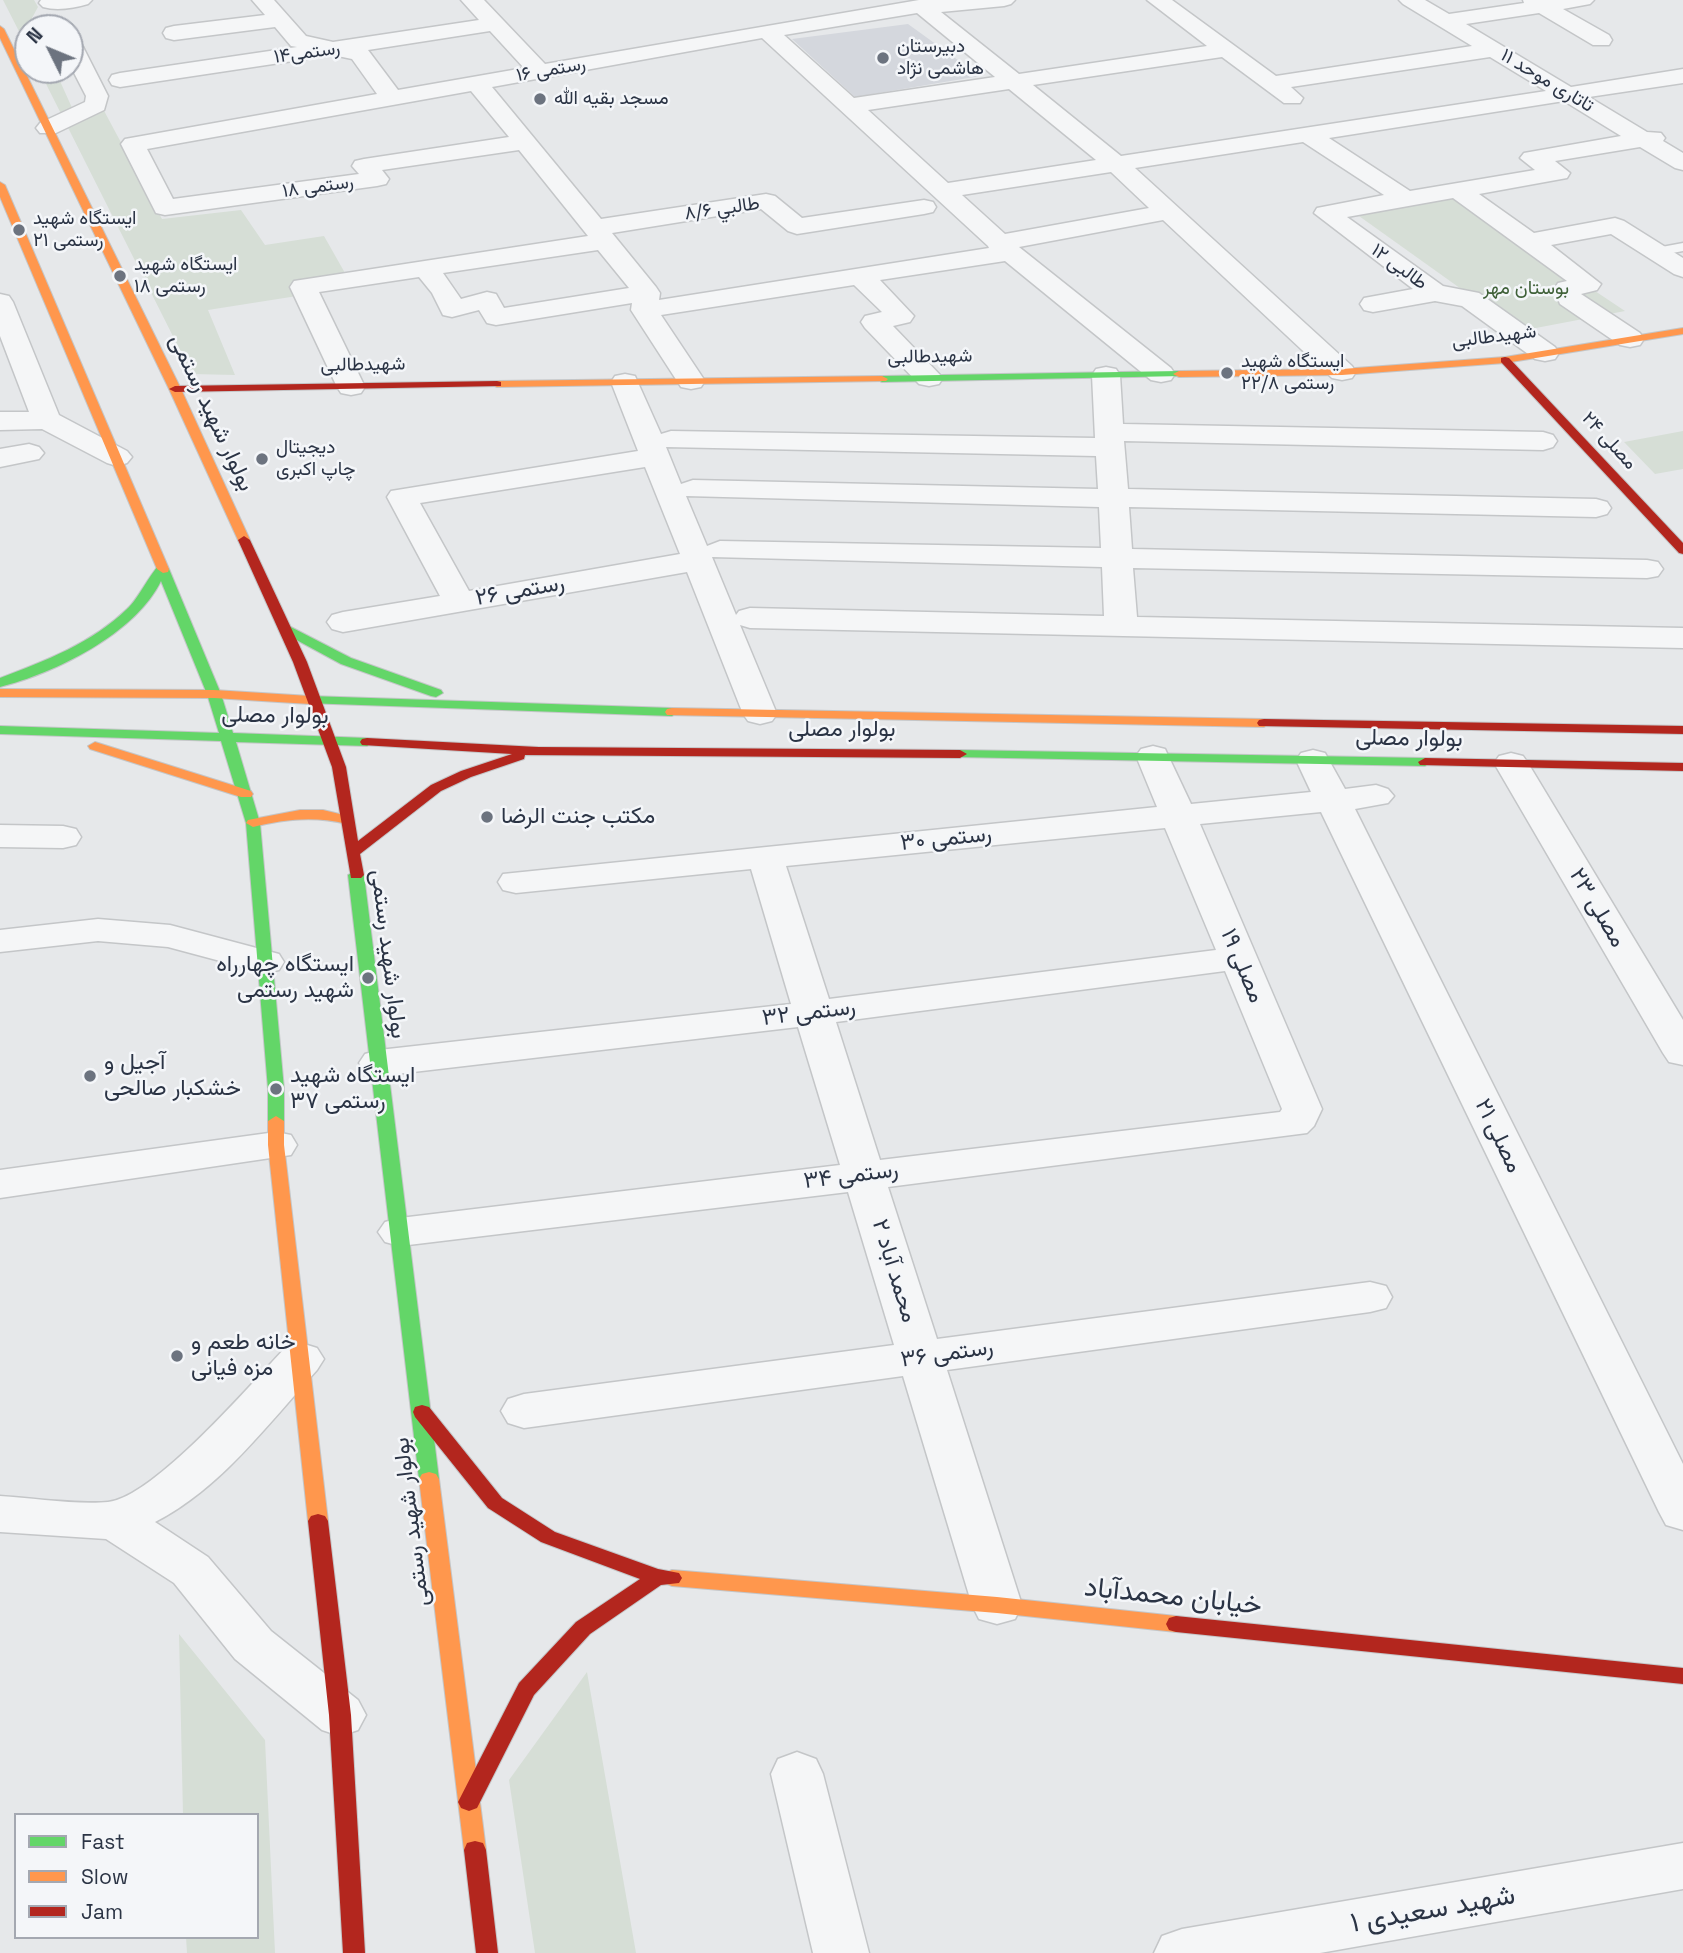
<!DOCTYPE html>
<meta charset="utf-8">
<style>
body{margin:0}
#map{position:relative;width:1683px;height:1953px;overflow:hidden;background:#e6e8ea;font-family:"Space Grotesk",sans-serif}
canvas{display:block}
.legend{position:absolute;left:14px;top:1813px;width:245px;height:126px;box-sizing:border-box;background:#f4f6f9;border:2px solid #a4a8b1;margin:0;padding:9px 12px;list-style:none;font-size:21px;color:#2b3445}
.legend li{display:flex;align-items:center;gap:14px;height:35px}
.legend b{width:35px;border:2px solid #a4a8b1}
.north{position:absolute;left:14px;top:14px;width:70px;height:70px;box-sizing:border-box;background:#f4f6f9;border:2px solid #a4a8b1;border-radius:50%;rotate:313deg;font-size:19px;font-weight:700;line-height:28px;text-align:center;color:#2b3445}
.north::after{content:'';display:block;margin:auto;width:24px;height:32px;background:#6c737f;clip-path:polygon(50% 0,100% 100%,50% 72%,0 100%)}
</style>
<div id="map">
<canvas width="1683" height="1953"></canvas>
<ul class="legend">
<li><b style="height:9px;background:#63d668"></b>Fast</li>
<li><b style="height:9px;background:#ff974d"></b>Slow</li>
<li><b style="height:9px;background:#b3261e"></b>Jam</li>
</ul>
<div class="north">N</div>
</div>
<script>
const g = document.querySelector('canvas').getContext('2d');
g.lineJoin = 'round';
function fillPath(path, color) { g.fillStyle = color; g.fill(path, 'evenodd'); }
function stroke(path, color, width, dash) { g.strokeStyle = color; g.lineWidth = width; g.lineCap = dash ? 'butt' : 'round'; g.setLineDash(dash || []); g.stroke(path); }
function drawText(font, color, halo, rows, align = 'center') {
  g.font = font + ' "Space Grotesk",Vazirmatn,sans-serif'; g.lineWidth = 5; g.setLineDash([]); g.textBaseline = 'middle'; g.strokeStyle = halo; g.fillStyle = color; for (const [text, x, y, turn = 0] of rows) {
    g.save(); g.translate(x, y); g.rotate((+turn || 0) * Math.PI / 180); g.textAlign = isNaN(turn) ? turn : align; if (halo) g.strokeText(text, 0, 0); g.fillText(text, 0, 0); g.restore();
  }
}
const built = new Path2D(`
 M908 24 980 76 855 97 792 39Z`);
const green = new Path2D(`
 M3 0H34L38 7 32 18 37 28H28V49Z
 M39 70H55L73 110 102 107 162 219 241 210 265 245 324 236 345 273 293 281 297 296 208 310 235 375 192 374Z
 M1451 195 1625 311 1520 331 1352 211Z
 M1683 431V469L1655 474 1624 442Z
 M179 1634 265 1740 275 1953H187L186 1937H257V1815H183Z
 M587 1672 636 1953H535L509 1780Z`);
const lane = new Path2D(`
 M1683 243V251L1656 256 1650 252 1651 249Z`);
const street = new Path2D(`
 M41 0H92L88 4C74 8 57 11 43 7L39 3Z
 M252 0H274L306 36 333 42 479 20 461 0H484L545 64 919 0H1015L1011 4 1004 6 941 12 1019 74 1207 46 1147 0H1172L1276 76 1472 46 1403 4 1399 0H1425L1449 14 1524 3 1523 0H1594L1590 4 1563 9 1609 35 1612 40 1609 45H1593L1539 13 1466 24 1571 87 1683 69V83L1589 97 1647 132 1661 133 1665 138 1663 141 1683 153V170L1675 168 1640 147 1555 161 1570 173 1567 178 1479 194 1534 233 1615 218 1624 221 1683 258V277L1674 274 1611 234 1551 245 1601 284 1597 290 1581 294 1640 333 1644 339 1640 345 1630 347 1620 345 1560 304 1554 289 1558 283 1567 281 1453 198 1347 217 1443 286 1479 293 1555 347 1559 353 1555 359 1545 361 1535 359 1462 306 1435 301 1373 312 1364 310 1360 304 1364 298 1413 289 1314 213 1317 208 1384 195 1303 142 1135 168 1352 366 1356 372 1352 378 1342 380 1332 378 1163 220 1019 247 1171 368 1175 374 1171 380 1161 382 1151 380 1005 261 880 280 914 316 910 322 893 326 943 378 939 384 929 386 919 384 865 328 861 322 865 316 882 312 854 285 661 315 705 381 701 387 691 389 681 387 677 381 631 310 632 303 496 325 487 323 479 310 452 317 443 315 432 293 419 277 319 292 365 387 361 393 351 395 341 393 337 387 290 287 294 281 588 236 519 150 382 170 389 179 386 184 377 186 165 215 156 213 121 144 125 139 377 94 352 59 333 55 120 87 112 85 109 80 112 75 120 73 297 47 291 46 275 27 174 40 166 38 163 33 166 28 174 26 265 15ZM917 13 995 77 854 98 784 35ZM490 31 524 68 398 90 368 50ZM762 38 988 246 989 248 659 300 660 293 656 287 612 233 761 209 788 231 797 234 924 214 933 212 936 207 933 202 924 200 802 218 775 196 766 194 601 219 492 87ZM1222 57 1284 103H1300L1303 98 1291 87 1490 57 1546 91 1121 156 1033 85ZM1009 89 1096 160 948 183 868 110ZM471 91 509 137 364 159 355 161 352 166 359 174 173 199 147 149ZM1564 101 1621 136 1524 153 1520 158 1535 170 1410 191 1329 138ZM1111 172 1149 208 1005 234 962 195ZM598 250 629 288 504 308 496 294 487 292 461 299 443 273Z
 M70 36 78 38 81 43 108 96 104 110 56 133H40L36 128 40 123 85 102 86 96 70 65Z
 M0 294 9 296 13 302 59 415 127 451 132 457 127 463 117 466 107 463 42 429 0 430V412H29L0 336Z
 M1106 367 1116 369 1120 375 1123 424 1543 432 1553 435 1557 441 1553 447 1543 450 1124 441 1128 489 1596 499 1607 502 1611 508 1607 514 1596 517 1129 507 1132 549 1647 560 1658 562 1663 569 1658 576 1647 578 1133 568 1137 617 1683 628V648L750 628 740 625 777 714 772 721 760 724 748 721 743 714 687 572 343 632 332 629 327 622 332 615 343 612 440 596 387 497 391 491 638 451 611 382 615 376 625 374 635 376 661 434 671 431 1095 438 1092 375 1096 369ZM666 447 1096 456 1098 489 693 480 681 484ZM645 467 680 554 469 591 420 503ZM686 496 1099 507 1101 548 720 541 707 546ZM712 557 1102 567 1104 616 750 608 739 611 736 615Z
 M29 444 39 447 44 453 39 459 0 467V449Z
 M1153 746 1165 749 1191 804 1311 792 1296 760 1301 753 1313 750 1325 753 1345 789 1376 785 1388 789 1394 796 1388 803 1355 809 1683 1464V1530L1666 1525 1659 1512 1321 812 1200 824 1322 1109 1314 1126 1307 1133 888 1187 937 1339 1370 1282 1386 1286 1392 1297 1386 1308 1370 1312 947 1370 1022 1605 1015 1619 997 1624 979 1619 972 1605 903 1376 524 1428 508 1423 501 1411 508 1399 524 1394 894 1345 848 1192 400 1246 385 1242 378 1232 385 1222 400 1218 840 1165 798 1027 379 1076 365 1072 359 1063 365 1054 379 1050 791 1004 751 869 516 893 503 890 498 882 503 874 1157 807 1136 756 1141 749ZM1165 828 1216 950 829 999 786 866ZM1225 971 1282 1109 1280 1112 880 1160 836 1022Z
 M1511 753 1523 756 1528 763 1683 1020V1065L1669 1062 1663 1053 1494 763 1499 756Z
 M0 825 63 826 76 829 81 837 76 845 63 848 0 847Z
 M98 919 170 925 279 954 284 962 279 970 265 973 168 947 98 941 0 952V930Z
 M276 1132 291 1135 297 1145 291 1155 0 1198V1170Z
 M301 1343 317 1348 324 1359 317 1370C268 1424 220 1489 155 1522L208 1557 271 1631 358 1700 366 1715 358 1730 340 1736 322 1730 235 1659 174 1583 106 1539 0 1532V1496C32 1498 78 1505 108 1502 153 1498 252 1383 285 1348Z
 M797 1752 816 1759 823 1774 869 1953H813L771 1774 778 1759Z
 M1683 1843V1889L1320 1953H1154L1162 1936 1182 1929Z`);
const fast = new Path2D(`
 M1179 371 1185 374 1183 376 882 382 876 379 882 376Z
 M162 563 169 569 221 694 233 733 367 738 374 742 367 746 236 742 260 823 284 1089V1121L276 1126 268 1121V1089L246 823 221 741 0 734V726L219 733 207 694 161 581C135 634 55 673 0 687V678C45 661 92 643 127 609 138 600 154 566 162 563Z
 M285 624 351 658 441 690 443 693 436 697 431 696 341 664 280 631 278 628Z
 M310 696 672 708 679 712 672 716 305 703 303 700 305 697Z
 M960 750 1425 758 1432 762 1425 766 955 757 953 754Z
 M356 870 364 875 439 1479 436 1484 429 1486 422 1484 419 1479 348 875Z`);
const slow = new Path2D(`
 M0 26 4 29 181 389 250 540 248 543H240L238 540 169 389 0 38Z
 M0 182 5 185 169 569 168 572 163 573 157 569 0 197Z
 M1683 328V334L1505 363 1342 375 1179 377 1173 374 1179 371 1342 369 1505 357Z
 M882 376 888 379 886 381 497 387 491 384 497 381Z
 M0 689 214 690 310 696 317 700 310 704 214 698 0 697Z
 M672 708 1264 719 1271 723 1264 727 667 715 665 712 667 709Z
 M95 742 251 791 253 794 251 797H241L90 749 88 746Z
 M300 810H323L352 817 354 820 347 824C314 816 286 819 253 827L246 823 248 820Z
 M276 1116 284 1121V1145L328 1521 325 1526 318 1528 311 1526 308 1521 268 1145V1121Z
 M429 1472 436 1474 439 1479 486 1850 483 1857 475 1859 467 1857 464 1850 419 1479 422 1474Z
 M672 1570 997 1597 1176 1616 1183 1618 1186 1624 1183 1630 1176 1632 997 1613 672 1586 665 1583 662 1578 665 1573Z`);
const jam = new Path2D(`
 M1505 357 1509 358 1683 543V554L1679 553 1501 362V358Z
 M497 381 501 382V386L175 392 169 389 175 386Z
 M244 536 250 540 307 662 346 767 358 841 431 785 461 771 512 754 362 745 360 742 362 739 367 738 538 747 960 750 967 754 960 758 525 755 524 759 471 777 441 791 360 854 364 875 361 878H351L332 767 293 662 238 540Z
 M1264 719 1683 726V734L1259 726 1257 723 1259 720Z
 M1425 758 1683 763V771L1420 765 1418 762Z
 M422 1405 429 1407 502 1498 555 1532 658 1569 679 1573 682 1578 679 1583 661 1585 590 1634 534 1695 477 1808 469 1811 461 1808 458 1802 519 1683 576 1622 640 1579 541 1542 488 1508 415 1417 413 1412 415 1407Z
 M318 1514 325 1516 328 1521 351 1715 365 1953H343L329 1715 308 1521 311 1516Z
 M1176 1616 1683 1668V1684L1176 1632 1169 1630 1166 1624 1169 1618Z
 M475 1841 483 1843 486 1850 498 1953H476L464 1850 467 1843Z`);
const markers = [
 [883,58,7,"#6c737f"],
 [540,99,7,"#6c737f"],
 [19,230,7,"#6c737f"],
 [120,276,7,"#6c737f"],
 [1227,373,7,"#6c737f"],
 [262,459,7,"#6c737f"],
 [487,817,7,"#6c737f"],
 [368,978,7,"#6c737f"],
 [90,1076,7,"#6c737f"],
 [276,1089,7,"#6c737f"],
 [177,1356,7,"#6c737f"]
];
const farPoinames = [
 ["دبیرستان",897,47],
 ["هاشمی نژاد",897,69],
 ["مسجد بقیه الله",554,99],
 ["ایستگاه شهید",33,219],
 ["رستمی ۲۱",33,241],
 ["ایستگاه شهید",134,265],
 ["رستمی ۱۸",134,287],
 ["ایستگاه شهید",1241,362],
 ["رستمی ۲۲/۸",1241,384],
 ["دیجیتال",276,448],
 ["چاپ اکبری",276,470]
];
const farStreetnames = [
 ["رستمی۱۴",307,53,-8],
 ["رستمی ۱۶",551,70,-10],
 ["تاتاری موحد ۱۱",1547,81,31],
 ["رستمی ۱۸",318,187,-8],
 ["طالبي ۸/۶",722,209,-8],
 ["طالبی ۱۲",1399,267,36],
 ["شهیدطالبی",1494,337,-7],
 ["شهیدطالبی",930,357,-1],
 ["شهیدطالبی",363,365,-1],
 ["مصلی ۲۴",1609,441,47]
];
const farParknames = [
 ["بوستان مهر",1526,289]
];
const streetNames = [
 ["بولوار شهید رستمی",211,413,65],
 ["رستمی ۲۶",520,591,-10],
 ["بولوار مصلی",275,716,1],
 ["بولوار مصلی",842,730],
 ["بولوار مصلی",1409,739,1],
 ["رستمی ۳۰",946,839,-6],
 ["مصلی ۲۳",1597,908,59],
 ["بولوار شهید رستمی",388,954,83],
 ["مصلی ۱۹",1242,966,67],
 ["رستمی ۳۲",809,1013,-7],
 ["مصلی ۲۱",1498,1136,64],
 ["رستمی ۳۴",851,1176,-7],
 ["محمد آباد ۲",894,1271,73],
 ["رستمی ۳۶",947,1354,-8],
 ["بولوار شهید رستمی",412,1522,-97]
];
const poiNames = [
 ["مكتب جنت الرضا",501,817],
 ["ایستگاه چهارراه",354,965,"right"],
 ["شهید رستمی",354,991,"right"],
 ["آجیل و",104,1063],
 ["خشکبار صالحی",104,1089],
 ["ایستگاه شهید",290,1076],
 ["رستمی ۳۷",290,1102],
 ["خانه طعم و",191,1343],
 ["مزه فیانی",191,1369]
];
const nearStreetnames = [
 ["خیابان محمدآباد",1173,1597,6],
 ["شهید سعیدی ۱",1433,1910,-10]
];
fillPath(built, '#d4d7dd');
fillPath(green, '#d6ded6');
stroke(lane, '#c4c6c8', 3);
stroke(street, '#c4c6c8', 3);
stroke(fast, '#c4c6c8', 2);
stroke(slow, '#c4c6c8', 2);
stroke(jam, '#c4c6c8', 2);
fillPath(lane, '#f5f6f7');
fillPath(street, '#f5f6f7');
fillPath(fast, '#63d668');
fillPath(slow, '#ff974d');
fillPath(jam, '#b3261e');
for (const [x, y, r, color] of markers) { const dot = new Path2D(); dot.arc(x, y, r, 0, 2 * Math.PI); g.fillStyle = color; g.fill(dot); stroke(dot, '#f4f6f9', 2.5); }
drawText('19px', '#2b3445', '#f4f6f9', farPoinames, 'left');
drawText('19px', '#2b3445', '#f4f6f9', farStreetnames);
drawText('19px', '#3f6138', '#f4f6f9', farParknames);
drawText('23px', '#2b3445', '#f4f6f9', streetNames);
drawText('23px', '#2b3445', '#f4f6f9', poiNames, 'left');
drawText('28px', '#2b3445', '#f4f6f9', nearStreetnames);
</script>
